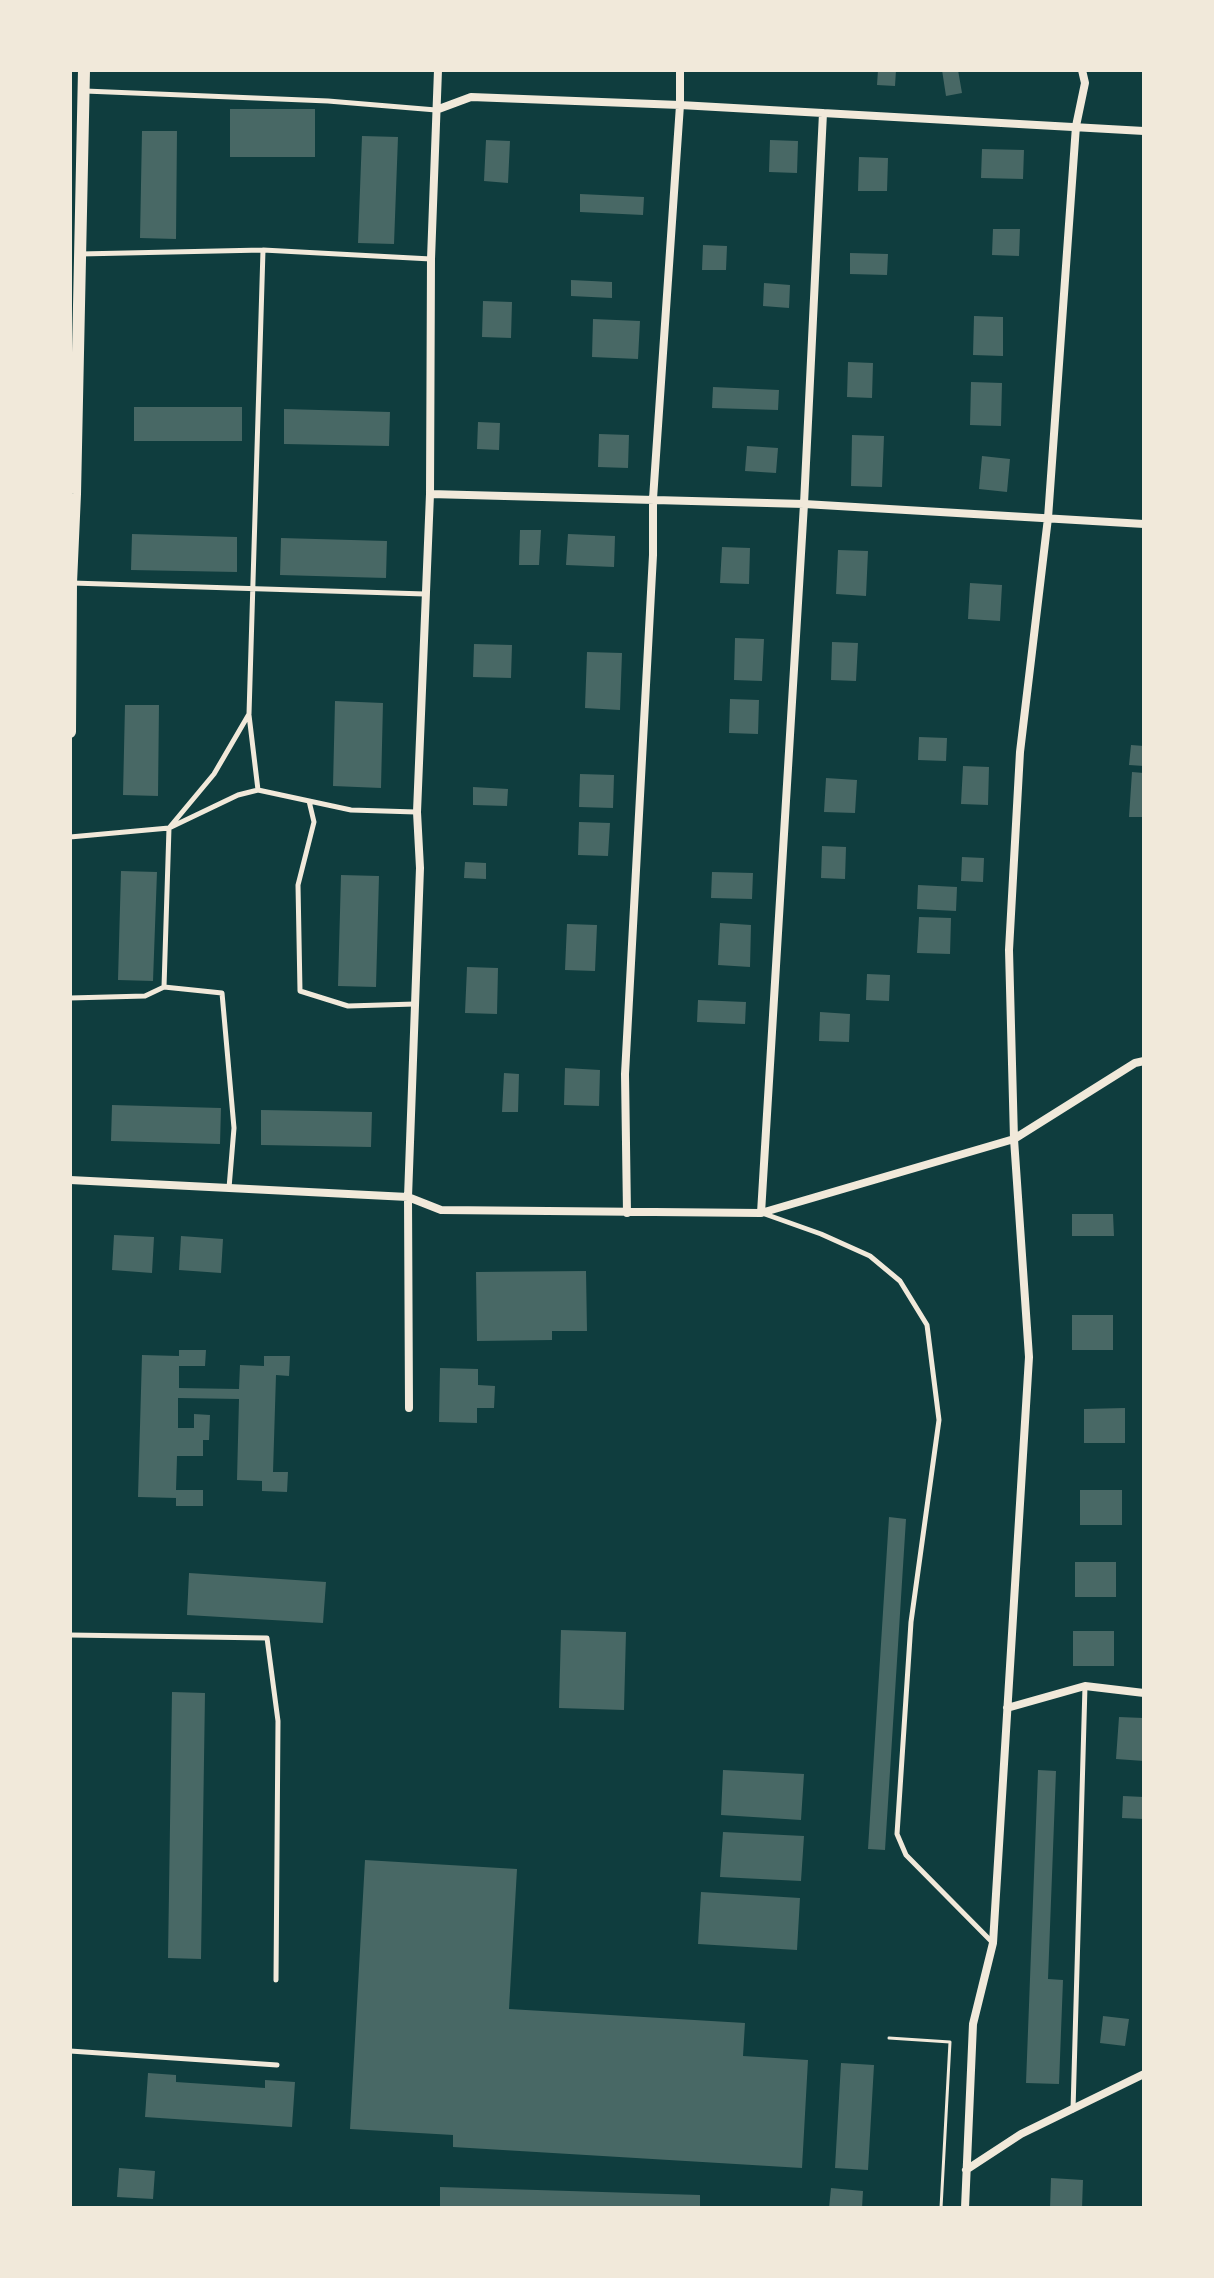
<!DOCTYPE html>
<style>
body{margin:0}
#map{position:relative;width:1214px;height:2278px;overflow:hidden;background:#0f3d3e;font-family:Spectral,serif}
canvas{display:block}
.frame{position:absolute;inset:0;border:72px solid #f1e9da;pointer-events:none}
</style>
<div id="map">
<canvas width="1214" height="2278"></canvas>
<div class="frame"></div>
</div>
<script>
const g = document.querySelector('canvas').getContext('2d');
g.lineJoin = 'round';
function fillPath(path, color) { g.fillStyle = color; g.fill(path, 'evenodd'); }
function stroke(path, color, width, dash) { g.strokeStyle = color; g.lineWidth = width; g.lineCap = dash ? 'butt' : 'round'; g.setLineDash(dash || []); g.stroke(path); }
const building = new Path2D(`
 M878 70H896L895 86 877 85Z
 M942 70H958L962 93 946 96Z
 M230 109H315V157H230Z
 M142 131H177L176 239 140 238Z
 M362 136 398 137 394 244 358 243Z
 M486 140 510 141 508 183 484 181Z
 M770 140 798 141 797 173 769 172Z
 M982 149 1024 150 1023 179 981 178Z
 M859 157 888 158 887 191H858Z
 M580 194 644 197 643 215 580 212Z
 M993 229H1020L1019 256 992 255Z
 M703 245 727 246 726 270H702Z
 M850 253 888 254 887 275 850 274Z
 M571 280 612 282V298L571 296Z
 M764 283 790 285 789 308 763 306Z
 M483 301 512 302 511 338 482 337Z
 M974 316 1003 317V356L973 355Z
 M593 319 640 321 638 359 592 357Z
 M848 362 873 363 872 398 847 397Z
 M971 382 1002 383 1001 426 970 425Z
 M713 387 779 390 778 410 712 408Z
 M134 407H242V441H134Z
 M284 409 390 412 389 446 284 444Z
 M478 422 500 423 499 450 477 449Z
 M599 434 629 435 628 468 598 467Z
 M852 435 884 436 882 487 851 486Z
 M747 446 778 448 776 473 745 471Z
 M982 456 1010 459 1007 492 979 489Z
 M520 530H541L539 565H519Z
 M132 534 237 537V572L131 570Z
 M568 534 615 536 614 567 566 565Z
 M281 538 387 541 386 578 280 575Z
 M722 547 750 548 749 584 720 583Z
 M838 550 868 551 866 596 836 594Z
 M970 583 1002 585 1000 621 968 619Z
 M735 638 764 639 762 681 734 680Z
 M832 642 858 643 856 681 831 680Z
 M474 644 512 645 511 678 473 677Z
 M587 652 622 653 620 710 585 708Z
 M730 699 759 700 758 734 729 733Z
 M335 701 383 703 381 788 333 786Z
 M125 705H159L158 796 123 795Z
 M919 737 947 738 946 761 918 760Z
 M1131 745 1144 746V766L1129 765Z
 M963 766 989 767 988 805 961 804Z
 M1132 772 1144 773V817H1129Z
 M580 774 614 775 613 808 579 807Z
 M826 778 857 780 855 813 824 812Z
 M473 787 508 789 507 806 473 805Z
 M579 822 610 823 608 856 578 855Z
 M822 846 846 847 845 879 821 878Z
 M962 857 984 858 983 882 961 881Z
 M465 862 486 863V879L464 878Z
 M121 871 157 872 153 981 118 980Z
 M712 872 753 873 752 899 711 898Z
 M341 875 379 876 376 987 338 986Z
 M918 885 957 887 956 911 917 909Z
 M919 917 951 918 950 954 917 953Z
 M720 923 751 925 750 967 718 965Z
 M567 924 597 925 595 971 565 970Z
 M467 967 498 968 497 1014 465 1013Z
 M867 974 890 975 889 1001 866 1000Z
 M698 1000 746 1002 745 1024 697 1022Z
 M820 1012 850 1014 849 1042 819 1041Z
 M565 1068 600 1070 599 1106 564 1105Z
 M504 1073 519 1074 518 1112H502Z
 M112 1105 221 1108 220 1144 111 1141Z
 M261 1110 372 1112 371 1147 261 1145Z
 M1072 1214H1113L1114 1236H1072Z
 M114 1235 154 1237 152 1273 112 1270Z
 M181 1236 223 1239 221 1273 179 1270Z
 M586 1271 587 1331H552V1340L477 1341 476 1272Z
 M1072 1315H1113V1350H1072Z
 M179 1350H206L205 1366H179V1388L239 1389 240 1365 264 1366V1356H290L289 1376 276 1375 273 1472H288L287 1492 262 1491V1481L237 1480 239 1399 178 1398V1428H194V1414L210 1415 209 1440H203V1456H177L176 1490H203V1506H176V1498L138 1497 142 1355 179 1356Z
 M440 1368 478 1369V1385L495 1386 494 1408H477V1423L439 1422Z
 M1125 1408V1443H1084V1409Z
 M1080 1490H1122V1525H1080Z
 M889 1517 906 1519 885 1850 868 1849Z
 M1075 1562H1116V1597H1075Z
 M189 1573 326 1582 323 1623 187 1615Z
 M561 1630 626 1632 624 1710 559 1708Z
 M1073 1631H1114V1666H1073Z
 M172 1692 205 1693 201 1959 168 1958Z
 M1119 1717 1144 1718V1761L1116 1759Z
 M723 1770 804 1774 801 1820 721 1815Z
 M1038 1770 1056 1771 1048 1979 1063 1980 1059 2084 1026 2083Z
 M1123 1796 1144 1797V1819L1122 1818Z
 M723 1832 804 1836 801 1881 720 1877Z
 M365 1860 517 1869 509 2009 745 2023 743 2056 808 2060 802 2168 453 2147V2135L350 2129Z
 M701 1892 800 1898 797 1950 698 1944Z
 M1103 2016 1129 2019 1125 2046 1100 2043Z
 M841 2063 874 2065 868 2170 835 2168Z
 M148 2073 176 2075V2082L265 2088V2080L295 2082 292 2127 145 2117Z
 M119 2168 155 2171 153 2199 117 2197Z
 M1051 2178 1083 2180 1082 2208H1050Z
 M440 2187 700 2195V2208H440Z
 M831 2188 863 2191 862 2208H829Z`);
const path = new Path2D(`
 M889 2038 950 2042 941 2208`);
const service = new Path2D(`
 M85 91 328 101 436 110
 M80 254 263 250 431 259
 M72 583 425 594
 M249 715 258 790
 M309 801 314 822 298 885 300 991 348 1006 415 1004
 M70 837 169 828 214 774 249 714 263 250
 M164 987 222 993 234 1128 229 1188
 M70 998 145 996 164 987 169 828 238 795 258 790 351 810 416 812
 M762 1213 821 1234 870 1256 900 1281 927 1325 939 1420 911 1622 897 1834 906 1855 993 1943
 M70 1635 267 1638 278 1721 276 1980
 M70 2051 277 2065
 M1073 2110 1085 1686`);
const minor = new Path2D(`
 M436 110 471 97 680 105 1144 131
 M430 494 804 504 1144 524
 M70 1180 408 1197 441 1210 761 1213 1014 1139 1135 1063 1144 1061
 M627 1213 625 1074 653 555V499L680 105V70
 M761 1213 804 504 823 113
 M409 1408 408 1197 420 868 417 812 430 494 431 259 438 70
 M1007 1708 1085 1686 1144 1693
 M966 2170 1021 2134 1144 2074
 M965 2208 973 2024 993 1943 1029 1357 1014 1139 1009 950 1020 752 1048 518 1076 126 1085 83 1082 70`);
const tertiary = new Path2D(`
 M70 732 71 583 75 494 84 70`);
fillPath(building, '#486865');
stroke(path, '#f1e9da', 3);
stroke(service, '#f1e9da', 5);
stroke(minor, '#f1e9da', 8);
stroke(tertiary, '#f1e9da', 12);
</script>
